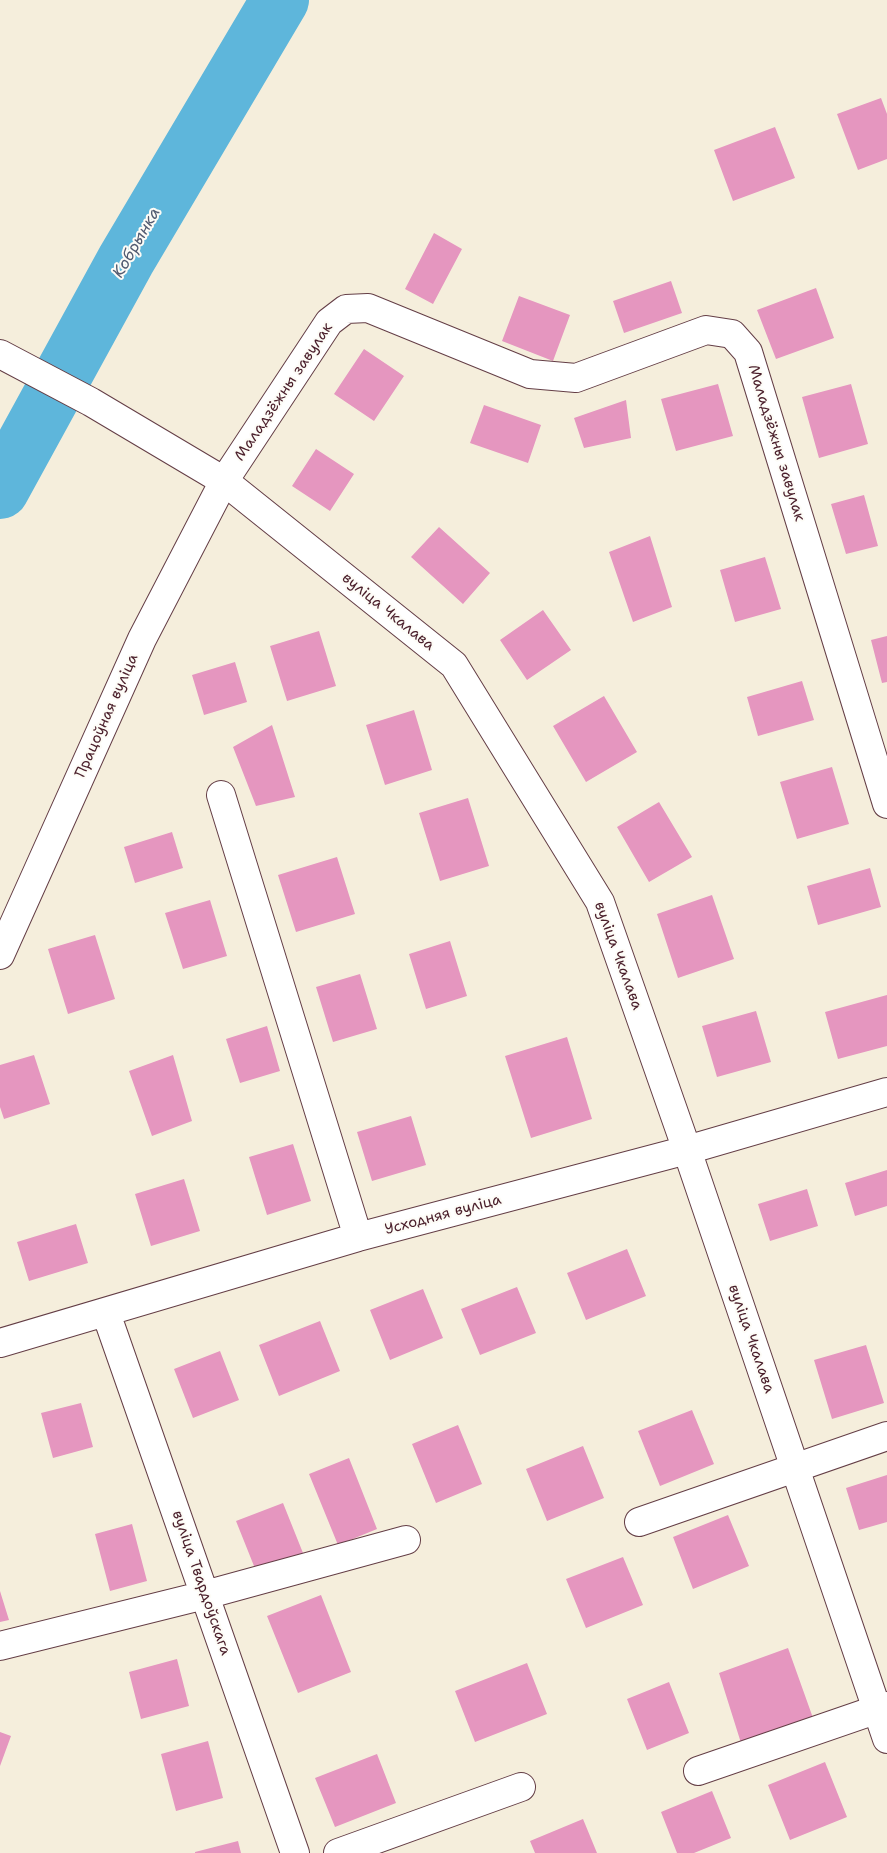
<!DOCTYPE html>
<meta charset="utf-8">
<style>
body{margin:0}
canvas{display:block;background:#f5eedc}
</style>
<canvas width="887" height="1853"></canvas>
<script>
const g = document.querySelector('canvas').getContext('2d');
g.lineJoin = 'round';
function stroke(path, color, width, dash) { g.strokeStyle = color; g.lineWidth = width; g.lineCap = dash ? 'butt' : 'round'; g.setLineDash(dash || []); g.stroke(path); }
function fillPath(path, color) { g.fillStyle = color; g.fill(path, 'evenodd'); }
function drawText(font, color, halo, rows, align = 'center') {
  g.font = font + ' "Shantell Sans",sans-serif'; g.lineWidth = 4; g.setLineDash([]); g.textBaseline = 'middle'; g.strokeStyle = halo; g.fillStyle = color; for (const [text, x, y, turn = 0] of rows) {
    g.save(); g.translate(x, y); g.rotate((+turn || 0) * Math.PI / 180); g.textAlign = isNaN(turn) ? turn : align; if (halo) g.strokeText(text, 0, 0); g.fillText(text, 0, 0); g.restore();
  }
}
const river = new Path2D(`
 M0 490 126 260 280 0`);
const building = new Path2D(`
 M881 98 887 114V159L858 170 837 114Z
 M775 127 795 178 733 201 714 150Z
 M434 233 462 249 433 304 405 289Z
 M671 281 682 313 624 333 613 301Z
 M816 288 834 338 776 359 757 310Z
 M519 296 570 315 553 361 502 341Z
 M364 349 404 376 374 421 334 394Z
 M718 384 733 436 676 451 661 399Z
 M851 384 868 444 819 458 802 397Z
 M626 400 631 438 584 448 574 418Z
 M484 405 541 425 528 463 470 443Z
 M316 449 354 474 330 511 292 486Z
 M864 495 878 546 846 554 831 504Z
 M439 527 490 573 463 604 411 557Z
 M650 536 672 607 633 622 609 552Z
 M765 557 781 609 735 622 720 570Z
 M543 610 571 650 527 680 500 640Z
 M319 631 336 686 287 701 270 646Z
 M887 636V682L882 683 871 640Z
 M235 662 247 702 204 715 192 675Z
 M802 681 814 720 758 736 747 697Z
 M604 696 637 752 586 782 553 726Z
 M414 710 432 770 385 785 366 725Z
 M272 725 295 797 256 806 233 747Z
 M832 767 849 824 797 839 780 782Z
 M468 798 489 866 440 881 419 813Z
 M659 802 692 857 649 882 617 827Z
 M172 832 183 868 135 883 124 847Z
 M337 857 355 914 296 932 278 875Z
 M870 868 881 907 818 925 807 886Z
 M712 895 734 959 678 978 657 914Z
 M210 900 227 956 183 969 165 913Z
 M95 935 115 999 68 1014 48 949Z
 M450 941 467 996 426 1009 409 954Z
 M360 974 377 1029 333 1042 316 987Z
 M887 995V1046L838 1059 825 1012Z
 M756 1011 771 1062 717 1077 702 1026Z
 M267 1026 280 1071 240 1083 226 1039Z
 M567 1037 592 1119 531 1138 505 1056Z
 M34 1055 50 1104 4 1119 0 1107V1065Z
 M173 1055 192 1121 152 1136 129 1071Z
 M411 1116 426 1165 372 1181 357 1132Z
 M293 1144 311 1201 267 1215 249 1157Z
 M887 1170V1206L855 1216 845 1183Z
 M184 1179 200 1231 151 1246 135 1194Z
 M807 1189 818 1226 770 1241 758 1204Z
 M76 1224 88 1263 29 1281 17 1242Z
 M627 1249 646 1296 586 1320 567 1273Z
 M517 1287 536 1333 480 1355 461 1309Z
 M423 1289 443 1338 390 1360 370 1310Z
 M320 1321 340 1371 279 1396 259 1345Z
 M866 1345 884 1403 832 1419 814 1360Z
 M220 1351 239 1400 193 1418 174 1369Z
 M81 1403 93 1447 53 1458 41 1413Z
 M692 1410 714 1464 660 1486 638 1431Z
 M458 1425 482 1484 436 1503 412 1444Z
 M583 1446 604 1498 547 1521 526 1469Z
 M349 1458 377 1529 338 1545 309 1474Z
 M887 1475V1522L859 1530 846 1488Z
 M283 1503 303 1553 256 1571 236 1521Z
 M728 1515 749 1566 693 1589 673 1537Z
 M132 1524 147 1581 110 1591 95 1534Z
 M623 1557 643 1605 586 1628 566 1579Z
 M0 1591 9 1620 0 1622Z
 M321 1595 351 1672 298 1693 267 1616Z
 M788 1648 813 1718 741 1743 719 1673Z
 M177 1659 189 1706 141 1719 129 1672Z
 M527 1663 547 1714 475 1742 455 1691Z
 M669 1682 689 1733 647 1750 627 1699Z
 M0 1732 11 1736 0 1766Z
 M208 1741 223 1798 176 1811 161 1754Z
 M377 1754 396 1803 335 1827 315 1778Z
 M825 1762 847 1817 790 1840 768 1785Z
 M712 1791 731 1838 694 1853H677L661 1812Z
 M583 1819 597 1853H535L530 1841Z
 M238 1841 241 1853H195V1852Z`);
const minor = new Path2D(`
 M221 795 358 1237
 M0 955 142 639 224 481 329 322 346 309 368 308 530 374 576 378 706 330 732 334 748 352 887 804
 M106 1313 295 1853
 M0 1343 358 1237 687 1150 887 1092
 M639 1522 887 1436
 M0 1646 205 1595 406 1540
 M698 1771 887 1706
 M338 1853 521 1787`);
const major = new Path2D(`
 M0 354 91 402 224 481 454 665 600 902 687 1150 887 1739`);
const streetNames = [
 ["Маладзёжны завулак",284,392,-56],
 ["Маладзёжны завулак",776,443,73],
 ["вуліца Чкалава",388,612,39],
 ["Працоўная вуліца",107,716,-66],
 ["вуліца Чкалава",618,956,70],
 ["Усходняя вуліца",443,1215,-15],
 ["вуліца Чкалава",751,1339,71],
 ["вуліца Твардоўскага",201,1583,71]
];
const waterNames = [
 ["Кобрынка",137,243,-60]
];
stroke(river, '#5eb6db', 58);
fillPath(building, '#e596bf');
stroke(minor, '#643e46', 30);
stroke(major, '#643e46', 30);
stroke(minor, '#fff', 28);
stroke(major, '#fff', 28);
drawText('15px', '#4a1f2b', '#fdfcf7', streetNames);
drawText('italic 16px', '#525b71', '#fdfcf7', waterNames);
</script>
